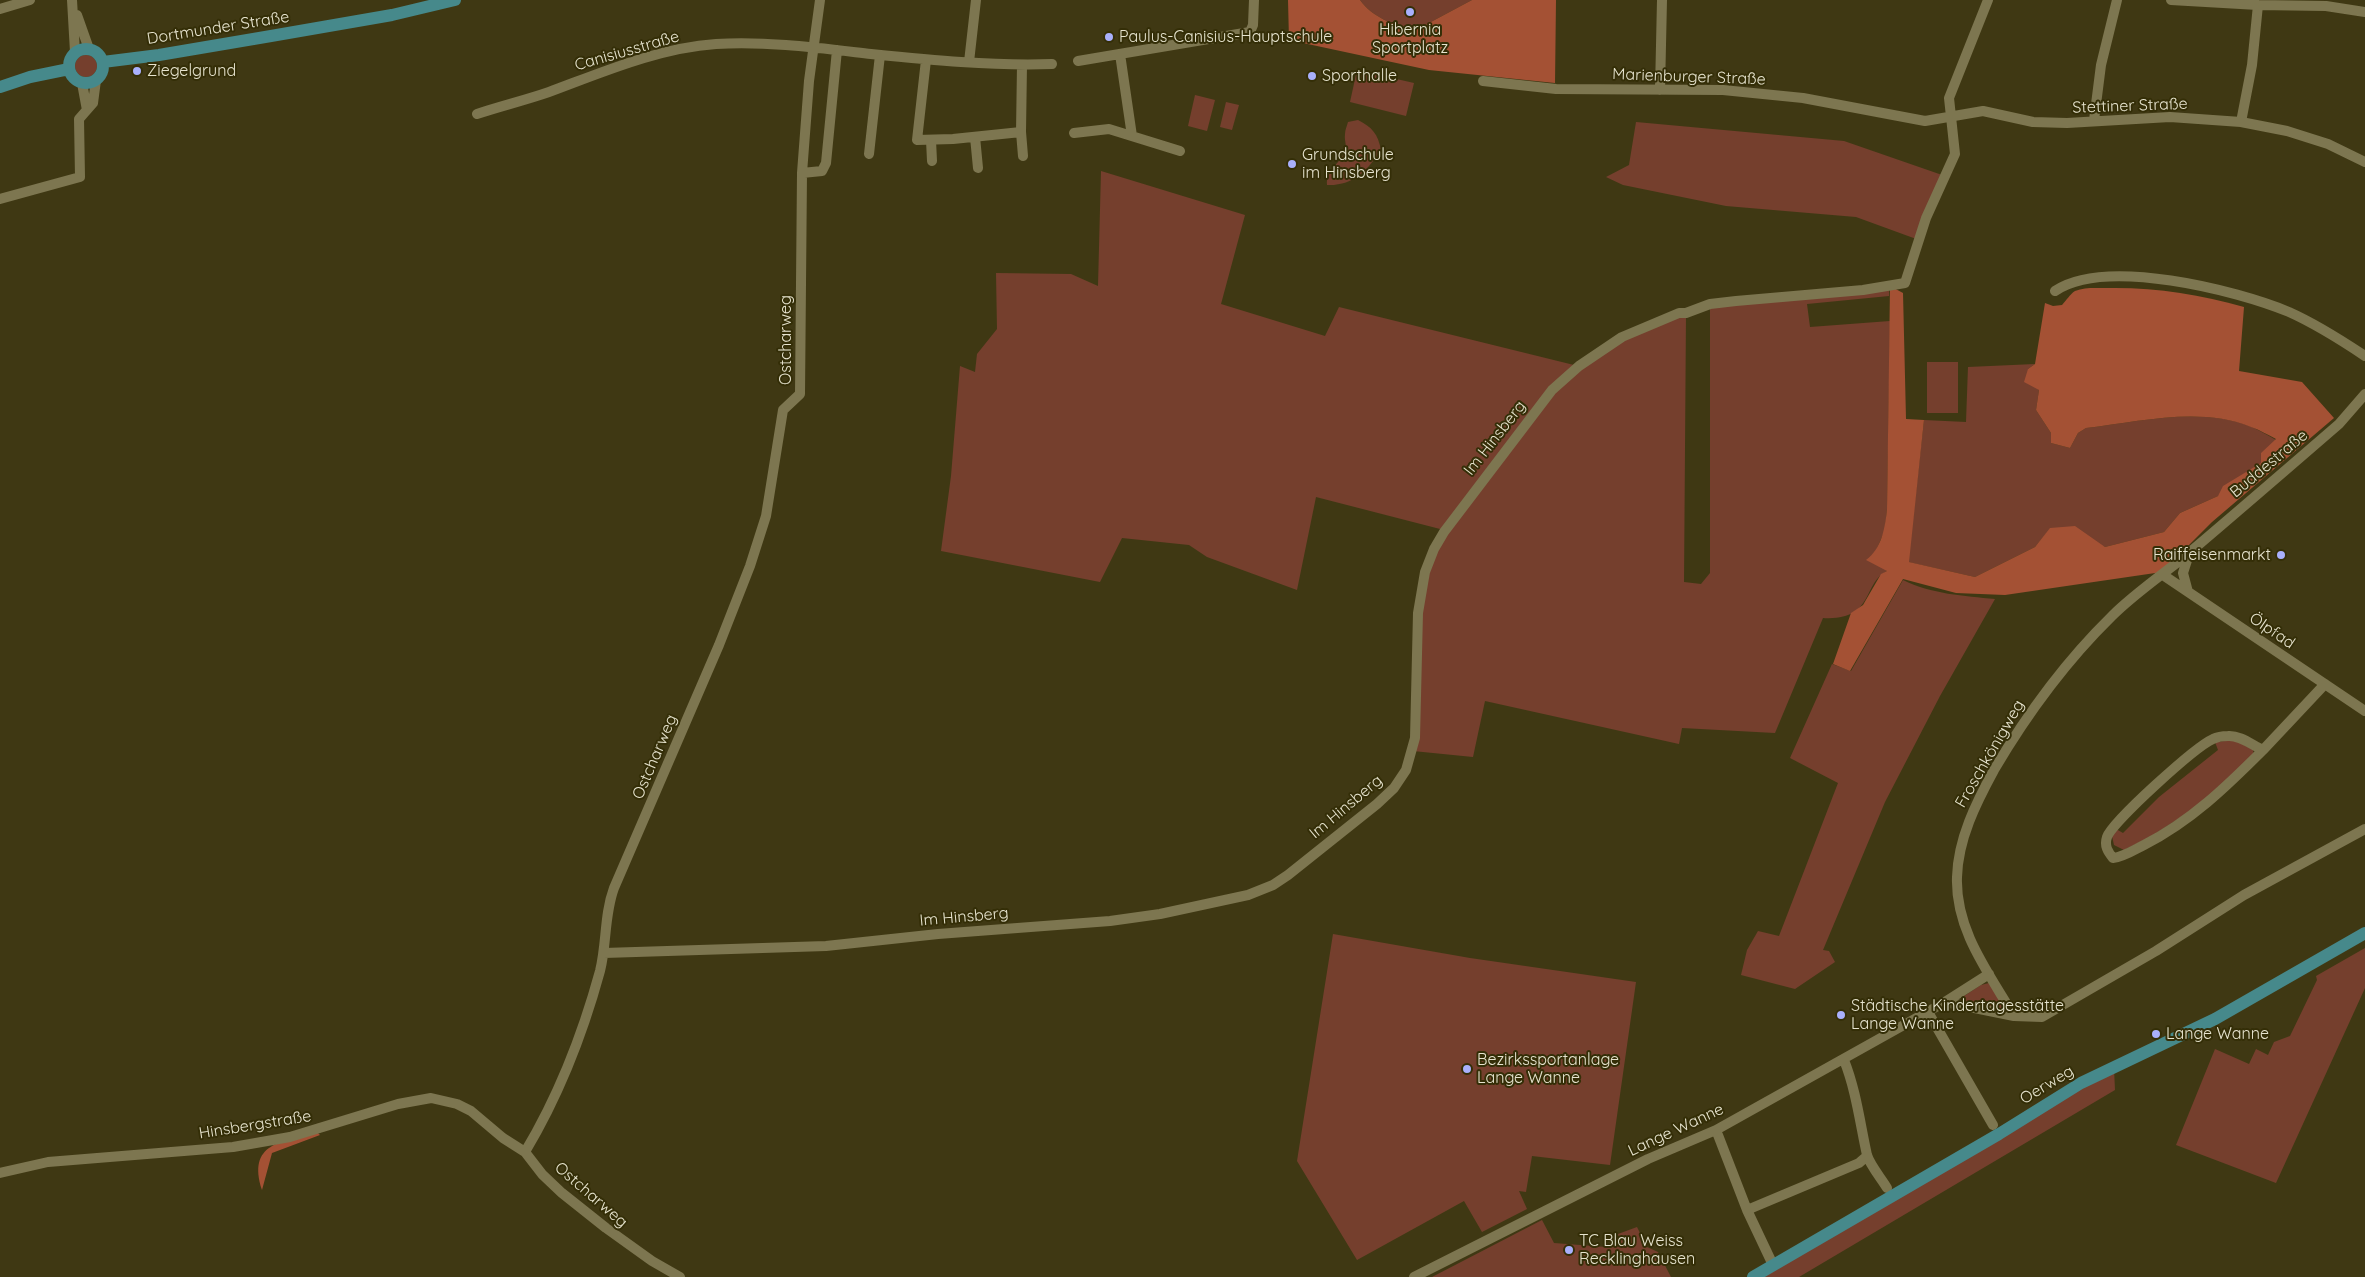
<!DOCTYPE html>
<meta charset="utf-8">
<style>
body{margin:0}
canvas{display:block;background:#3f3813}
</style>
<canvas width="2365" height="1277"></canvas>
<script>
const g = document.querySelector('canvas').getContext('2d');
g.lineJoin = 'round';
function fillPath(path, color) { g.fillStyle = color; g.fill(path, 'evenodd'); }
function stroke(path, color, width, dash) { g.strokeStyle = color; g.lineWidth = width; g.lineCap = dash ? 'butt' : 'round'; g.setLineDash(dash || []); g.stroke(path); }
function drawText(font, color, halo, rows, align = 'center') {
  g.font = font + ' Quicksand,sans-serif'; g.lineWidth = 4; g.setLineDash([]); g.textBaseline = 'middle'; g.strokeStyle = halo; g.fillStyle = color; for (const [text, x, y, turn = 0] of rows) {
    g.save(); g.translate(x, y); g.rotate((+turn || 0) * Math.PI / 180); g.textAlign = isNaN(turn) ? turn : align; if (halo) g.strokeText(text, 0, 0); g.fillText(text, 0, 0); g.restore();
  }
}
const green = new Path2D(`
 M1360 0H1472L1414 31C1393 24 1373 18 1360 0Z
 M75 66a11 11 0 1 1 22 0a11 11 0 1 1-22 0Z
 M1357 70 1414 83 1406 116 1350 102Z
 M1195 95 1215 100 1207 131 1188 126Z
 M1226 102 1239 105 1232 130 1220 127Z
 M1358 120C1372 127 1378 134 1381 150 1367 171 1353 186 1327 185 1326 170 1337 166 1344 154 1348 146 1344 142 1345 134 1345 130 1347 126 1348 122Z
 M1636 122 1844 141 1945 176 1919 240 1856 217 1726 206 1623 185 1606 177 1629 165Z
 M1101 171 1245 215 1221 304 1325 336 1339 307 1578 366 1622 337 1686 313 1684 582 1701 584 1710 573V305L1889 286V296L1807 304 1810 327 1890 321 1887 509 1885 530 1874 555 1887 571C1862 583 1875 621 1823 618L1775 733 1682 728 1679 744 1485 701 1473 757 1413 751 1423 580 1444 530 1316 497 1297 590 1207 557 1189 545 1122 538 1100 582 941 551 951 476 960 366 975 372 977 354 997 329 996 273 1071 274 1098 286Z
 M1927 362H1958V413H1927Z
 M2035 364 2028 369 2039 390 2036 410 2051 433V443L2070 448 2078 433 2086 428C2139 422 2200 406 2252 427 2260 431 2268 435 2276 440L2262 463 2218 496 2180 513 2164 532 2105 547 2051 528 2035 547 1975 577 1908 562 1924 420 1966 422 1968 367Z
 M1903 580C1931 594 1964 596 1995 599L1940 696 1885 802 1823 950 1829 951 1835 962 1795 989 1741 975 1747 950 1758 931 1779 936 1838 783 1790 758 1832 664 1851 671Z
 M2235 740 2253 750 2254 756 2195 808 2150 837 2124 850 2114 845 2112 836 2116 829 2123 833 2159 797 2218 750 2215 742Z
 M1333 934 1470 958 1636 982 1610 1165 1532 1156 1526 1192 1519 1191 1527 1209 1482 1232 1464 1201 1357 1260 1297 1161Z
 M2365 948V988L2276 1183 2176 1145 2215 1049 2249 1064 2256 1049 2268 1055 2274 1042 2290 1036 2317 980 2316 976Z
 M1989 983 2003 1004 2001 1008 1996 1009 1964 1001V996L1981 985Z
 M2114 1069 2115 1090 1799 1277H1760Z
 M1542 1220 1554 1243 1606 1247 1620 1241 1618 1234 1637 1227 1647 1247 1658 1252 1671 1277H1432Z`);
const forest = new Path2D(`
 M1288 0H1360C1373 18 1393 24 1414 31L1472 0H1556L1555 83 1429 70 1289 40Z
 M1890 286 1903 293 1906 419 1924 420 1909 562 1975 577 2035 547 2050 528 2075 526 2105 547 2164 532 2180 513 2218 496 2223 486 2261 463V453L2276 439C2268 435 2260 430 2251 427 2200 406 2139 422 2086 428L2078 433 2070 448 2051 443V433L2036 410 2039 390 2024 382 2028 369 2035 364 2045 303 2053 306 2062 305C2066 301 2070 294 2075 291 2085 287 2095 288 2106 288 2153 287 2199 294 2244 307L2239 371 2302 382 2334 418 2212 522 2162 572 2005 595 1956 593 1903 579 1850 671 1833 664 1851 613 1863 605 1881 574 1887 571 1866 560C1882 548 1885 528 1887 509Z
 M317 1132 320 1135 272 1153 262 1190C247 1143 281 1142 317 1132Z`);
const minor = new Path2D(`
 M72 0 75 52
 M2171 0 2258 5 2326 6 2365 12
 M0 9 30 0
 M77 15 89 49
 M1120 54 1132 136
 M926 60 917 140 953 139 1021 132 1022 65
 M1078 61 1250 32 1253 25 1254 0
 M969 62 976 0
 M1483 81 1556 89 1723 90 1803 98 1925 121 1983 111 2033 122 2067 123 2170 117 2241 122 2287 131 2328 144 2365 162
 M82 83 87 110
 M1660 90 1662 0
 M477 114C501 106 526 100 549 92 603 72 658 48 716 44 768 41 819 48 871 54 931 60 991 66 1052 64
 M2094 120 2101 65 2117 0
 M2241 122 2252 65 2258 5
 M1021 132 1023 156
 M1074 133 1109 129 1180 151
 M975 137 978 168
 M931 140 932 161
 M869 154 880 55
 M802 173 822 171 826 163 837 50
 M0 199 80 177 79 119 93 103 96 80
 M2055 291C2105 257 2236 290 2289 312 2316 324 2341 340 2365 356
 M2163 575 2365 711
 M2188 592 2183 573 2189 554
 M2263 750C2226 787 2191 821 2144 845 2134 850 2124 857 2113 858 2108 852 2104 846 2107 837 2113 821 2195 747 2213 739 2217 737 2224 736 2228 736 2240 735 2252 745 2263 750L2325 684
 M604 953 826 946 938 934 1110 921 1160 914 1248 895 1273 885 1288 875 1377 804 1394 788 1406 770 1415 738 1418 613 1425 572 1434 549 1444 532 1552 390 1579 366 1622 337 1679 313H1686L1710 304 1736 301 1863 290 1905 283 1926 218 1955 154 1949 98 1988 0
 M1945 1002 1989 974
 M1928 1012 1993 1125
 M2014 1016C1989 973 1955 930 1957 877 1958 839 1976 803 1994 770 2027 714 2065 662 2112 616 2133 595 2159 577 2183 558 2235 514 2287 469 2339 424L2365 394
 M1844 1060C1856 1090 1860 1123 1867 1155 1870 1165 1881 1178 1887 1188
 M1718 1135 1747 1210 1773 1265
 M525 1152C558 1097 583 1033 600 971 607 943 604 915 614 888L719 645 750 566 766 516 783 410 800 394 802 173 809 81 820 0
 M0 1173 48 1162 233 1147 290 1137 398 1104 431 1098 457 1104 471 1111 503 1138 525 1152 542 1174 562 1193 606 1228 652 1261 680 1277
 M1747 1210 1859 1163 1867 1156
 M1414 1277 1648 1159 1716 1130 1945 1002 2014 1016 2042 1017 2156 951 2244 895 2365 829`);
const major = new Path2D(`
 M69 66a17 17 0 1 1 34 0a17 17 0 1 1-34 0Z
 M103 62 159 55 271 36 392 15 455 0
 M0 87 30 77 69 69
 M1753 1277 1999 1134 2081 1083 2215 1019 2365 933`);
const markers = [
 [1410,12,5,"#a9b0fc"],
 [1109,37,5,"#a9b0fc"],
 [137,71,5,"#a9b0fc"],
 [1312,76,5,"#a9b0fc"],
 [1292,164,5,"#a9b0fc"],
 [2281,555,5,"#a9b0fc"],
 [1841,1015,5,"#a9b0fc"],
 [2156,1034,5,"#a9b0fc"],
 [1467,1069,5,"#a9b0fc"],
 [1569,1250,5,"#a9b0fc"]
];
const streetNames = [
 ["Dortmunder Straße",218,28,-9],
 ["Canisiusstraße",627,51,-16],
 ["Marienburger Straße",1689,77,2],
 ["Stettiner Straße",2130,106,-2],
 ["Ostcharweg",786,340,-90],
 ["Im Hinsberg",1495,438,-52],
 ["Buddestraße",2269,464,-40],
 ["Ölpfad",2272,631,34],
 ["Froschkönigweg",1990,754,-60],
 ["Ostcharweg",655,757,-67],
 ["Im Hinsberg",1346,807,-40],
 ["Im Hinsberg",964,917,-5],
 ["Oerweg",2047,1085,-31],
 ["Hinsbergstraße",255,1125,-9],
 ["Lange Wanne",1676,1130,-25],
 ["Ostcharweg",591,1195,41]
];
const poiNames = [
 ["Hibernia",1410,30,"center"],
 ["Sportplatz",1410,48,"center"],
 ["Paulus-Canisius-Hauptschule",1119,37],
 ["Ziegelgrund",147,71],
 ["Sporthalle",1322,76],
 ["Grundschule",1302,155],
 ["im Hinsberg",1302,173],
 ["Raiffeisenmarkt",2271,555,"right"],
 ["Städtische Kindertagesstätte",1851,1006],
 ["Lange Wanne",1851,1024],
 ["Lange Wanne",2166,1034],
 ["Bezirkssportanlage",1477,1060],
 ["Lange Wanne",1477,1078],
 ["TC Blau Weiss",1579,1241],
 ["Recklinghausen",1579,1259]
];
fillPath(green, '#753f2d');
fillPath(forest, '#a45134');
stroke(minor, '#7d7650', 10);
stroke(major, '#46898b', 12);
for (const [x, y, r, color] of markers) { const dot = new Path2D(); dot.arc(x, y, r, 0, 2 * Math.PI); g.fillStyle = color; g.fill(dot); stroke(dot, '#342e07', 2); }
drawText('16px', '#e7e4cf', '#342e07', streetNames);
drawText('16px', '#e7e4cf', '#342e07', poiNames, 'left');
</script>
